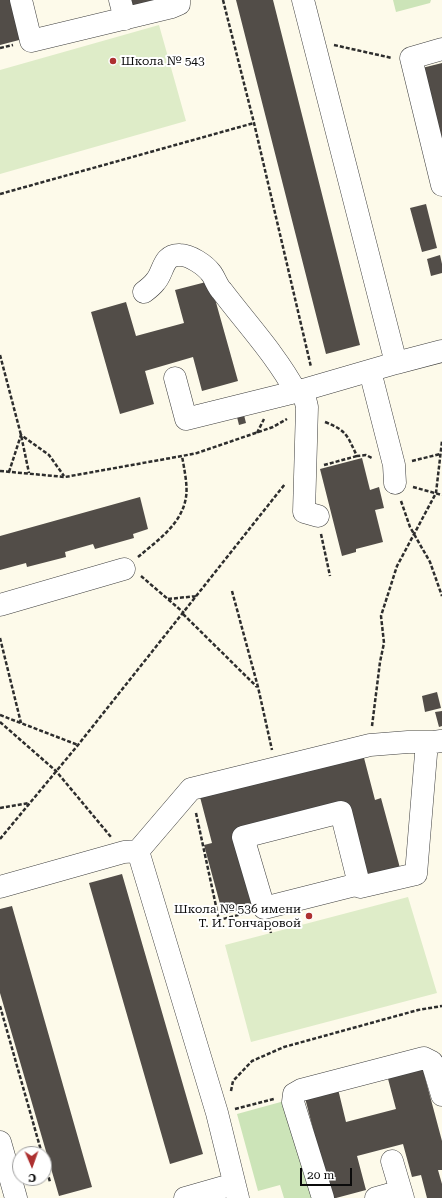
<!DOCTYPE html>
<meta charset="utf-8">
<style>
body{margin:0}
#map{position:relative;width:442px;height:1198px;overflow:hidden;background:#fdfaea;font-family:"Roboto Serif",serif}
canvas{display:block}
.north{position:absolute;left:12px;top:1146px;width:40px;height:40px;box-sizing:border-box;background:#fff;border:1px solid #9d9d9d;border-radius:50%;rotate:178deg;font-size:11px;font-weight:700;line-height:16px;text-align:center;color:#0b0b0b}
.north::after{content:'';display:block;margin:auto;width:14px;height:18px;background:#ad3030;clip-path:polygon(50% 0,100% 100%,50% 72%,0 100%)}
.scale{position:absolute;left:300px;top:1168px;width:52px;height:18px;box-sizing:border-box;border:2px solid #0b0b0b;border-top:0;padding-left:5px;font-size:12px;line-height:14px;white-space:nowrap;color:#0b0b0b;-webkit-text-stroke:3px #fff;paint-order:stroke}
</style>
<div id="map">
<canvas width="442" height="1198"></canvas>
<div class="north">С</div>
<div class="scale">20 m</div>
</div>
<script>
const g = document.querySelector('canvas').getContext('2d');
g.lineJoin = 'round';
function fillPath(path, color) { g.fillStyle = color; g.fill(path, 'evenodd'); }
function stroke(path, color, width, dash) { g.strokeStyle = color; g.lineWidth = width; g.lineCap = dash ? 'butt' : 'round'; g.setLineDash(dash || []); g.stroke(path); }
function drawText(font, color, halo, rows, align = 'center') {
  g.font = font + ' "Roboto Serif",serif'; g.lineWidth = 4; g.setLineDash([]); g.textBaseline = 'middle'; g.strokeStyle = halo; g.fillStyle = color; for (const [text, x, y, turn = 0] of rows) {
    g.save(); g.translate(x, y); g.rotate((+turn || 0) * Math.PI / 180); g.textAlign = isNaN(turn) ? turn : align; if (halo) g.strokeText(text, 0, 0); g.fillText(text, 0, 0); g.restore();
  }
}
const green = new Path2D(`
 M393 0H431L430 3 396 12Z
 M288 1100 315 1198H284L280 1185 258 1191 237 1114Z`);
const pitch = new Path2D(`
 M159 25 186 121 0 174V70Z
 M408 897 437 993 251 1042 225 945Z`);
const building = new Path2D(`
 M0 0H12L23 39 0 45Z
 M128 0H165L131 10Z
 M236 0H273L360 345 326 354Z
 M442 63V162L418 69Z
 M426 204 437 248 422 252 410 208Z
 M440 255 442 264V273L431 276 427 259Z
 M210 281 238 381 202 391 193 357 145 371 154 404 120 414 91 312 126 302 136 336 184 323 175 290Z
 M244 415 246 423 239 425 237 417Z
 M362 458 370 490 379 487 384 508 375 510 383 542 356 549V552L342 556 320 469Z
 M140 497 148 529 133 534 134 538 95 549 93 544 65 552 66 557 27 567 26 563 0 570V536Z
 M437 692 441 708 425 712 422 696Z
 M442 711V726L439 727 435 712Z
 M363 754 375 800 381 798 400 868 365 878 346 805 237 834 256 906 223 915 204 845 212 843 200 797Z
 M122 874 203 1154 170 1164 89 883Z
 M12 906 92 1187 59 1196 0 993V909Z
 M422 1066 442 1141V1170H438L442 1184V1198H427L421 1175 412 1177 403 1144 357 1156 366 1190 336 1198H331L305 1098 338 1089 346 1122 396 1109 387 1075Z`);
const path = new Path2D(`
 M223 0 254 123 311 367
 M334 45 392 58
 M0 48 13 45
 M0 194 254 123
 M0 355 21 435 29 473
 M325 422C348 431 347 436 357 456L366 455 372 458
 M257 433 264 419
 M412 461 440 454
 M324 465 357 456
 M0 471 65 477 182 456 197 453 273 427 287 419
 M9 472 21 435 49 455 64 476
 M413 487 442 495
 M401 501 410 527 430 562 442 596
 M321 534 330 576
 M138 557C158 540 182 524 186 497 188 486 184 468 182 456
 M141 576 184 613
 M232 591 258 687 272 750
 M168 599 197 596
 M183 614 257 687
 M0 638 21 723
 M0 715 78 745
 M0 722 56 771 111 837
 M372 726 380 662 384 643 381 616 397 566 436 493 442 441
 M0 808 29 803
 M196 813 219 920 246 913
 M0 839 78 745 285 484
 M269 926 271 933
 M0 1006 42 1154
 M231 1091 233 1081 252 1061 284 1047 418 1010 442 1006
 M235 1109 274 1099
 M44 1160 50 1182`);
const minor = new Path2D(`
 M21 0 31 41 172 7 179 4V0
 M120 0 125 19
 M303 0 396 363
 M442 49 411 58 442 185
 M144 292C148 289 152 286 155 282 164 273 162 254 180 255 190 255 205 265 211 273 215 278 217 286 222 291 247 324 276 355 296 392
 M370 371 394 465 395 483
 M175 378 186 419 303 390 396 363 442 351
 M303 390 307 407 304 512 318 516
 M0 605 124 569
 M138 851 191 789 370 745 408 742H434L441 741
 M359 884 264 908 243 837 341 812 359 884 360 887 416 874 427 742
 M0 887 124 852 138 851 217 1113 238 1198
 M0 1142 16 1198
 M392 1161 403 1198
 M185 1198 234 1184
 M323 1198 293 1102 294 1094 301 1090 424 1058 432 1062 442 1095
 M376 1198 401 1191`);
const markers = [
 [113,61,4,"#ad3030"],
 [309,916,4,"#ad3030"]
];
const poiNames = [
 ["Школа № 543",121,61],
 ["Школа № 536 имени",301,909,"right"],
 ["Т. И. Гончаровой",301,923,"right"]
];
fillPath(green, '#cce4b8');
fillPath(pitch, '#deecc8');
fillPath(building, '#524d48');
stroke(minor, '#3e3e3e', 23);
stroke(path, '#2d2d2d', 2.5, [4, 2]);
stroke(minor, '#fff', 22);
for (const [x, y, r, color] of markers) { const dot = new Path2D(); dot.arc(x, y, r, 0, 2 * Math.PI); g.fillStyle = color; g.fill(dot); stroke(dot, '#fff', 1.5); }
drawText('12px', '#0b0b0b', '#fff', poiNames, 'left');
</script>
